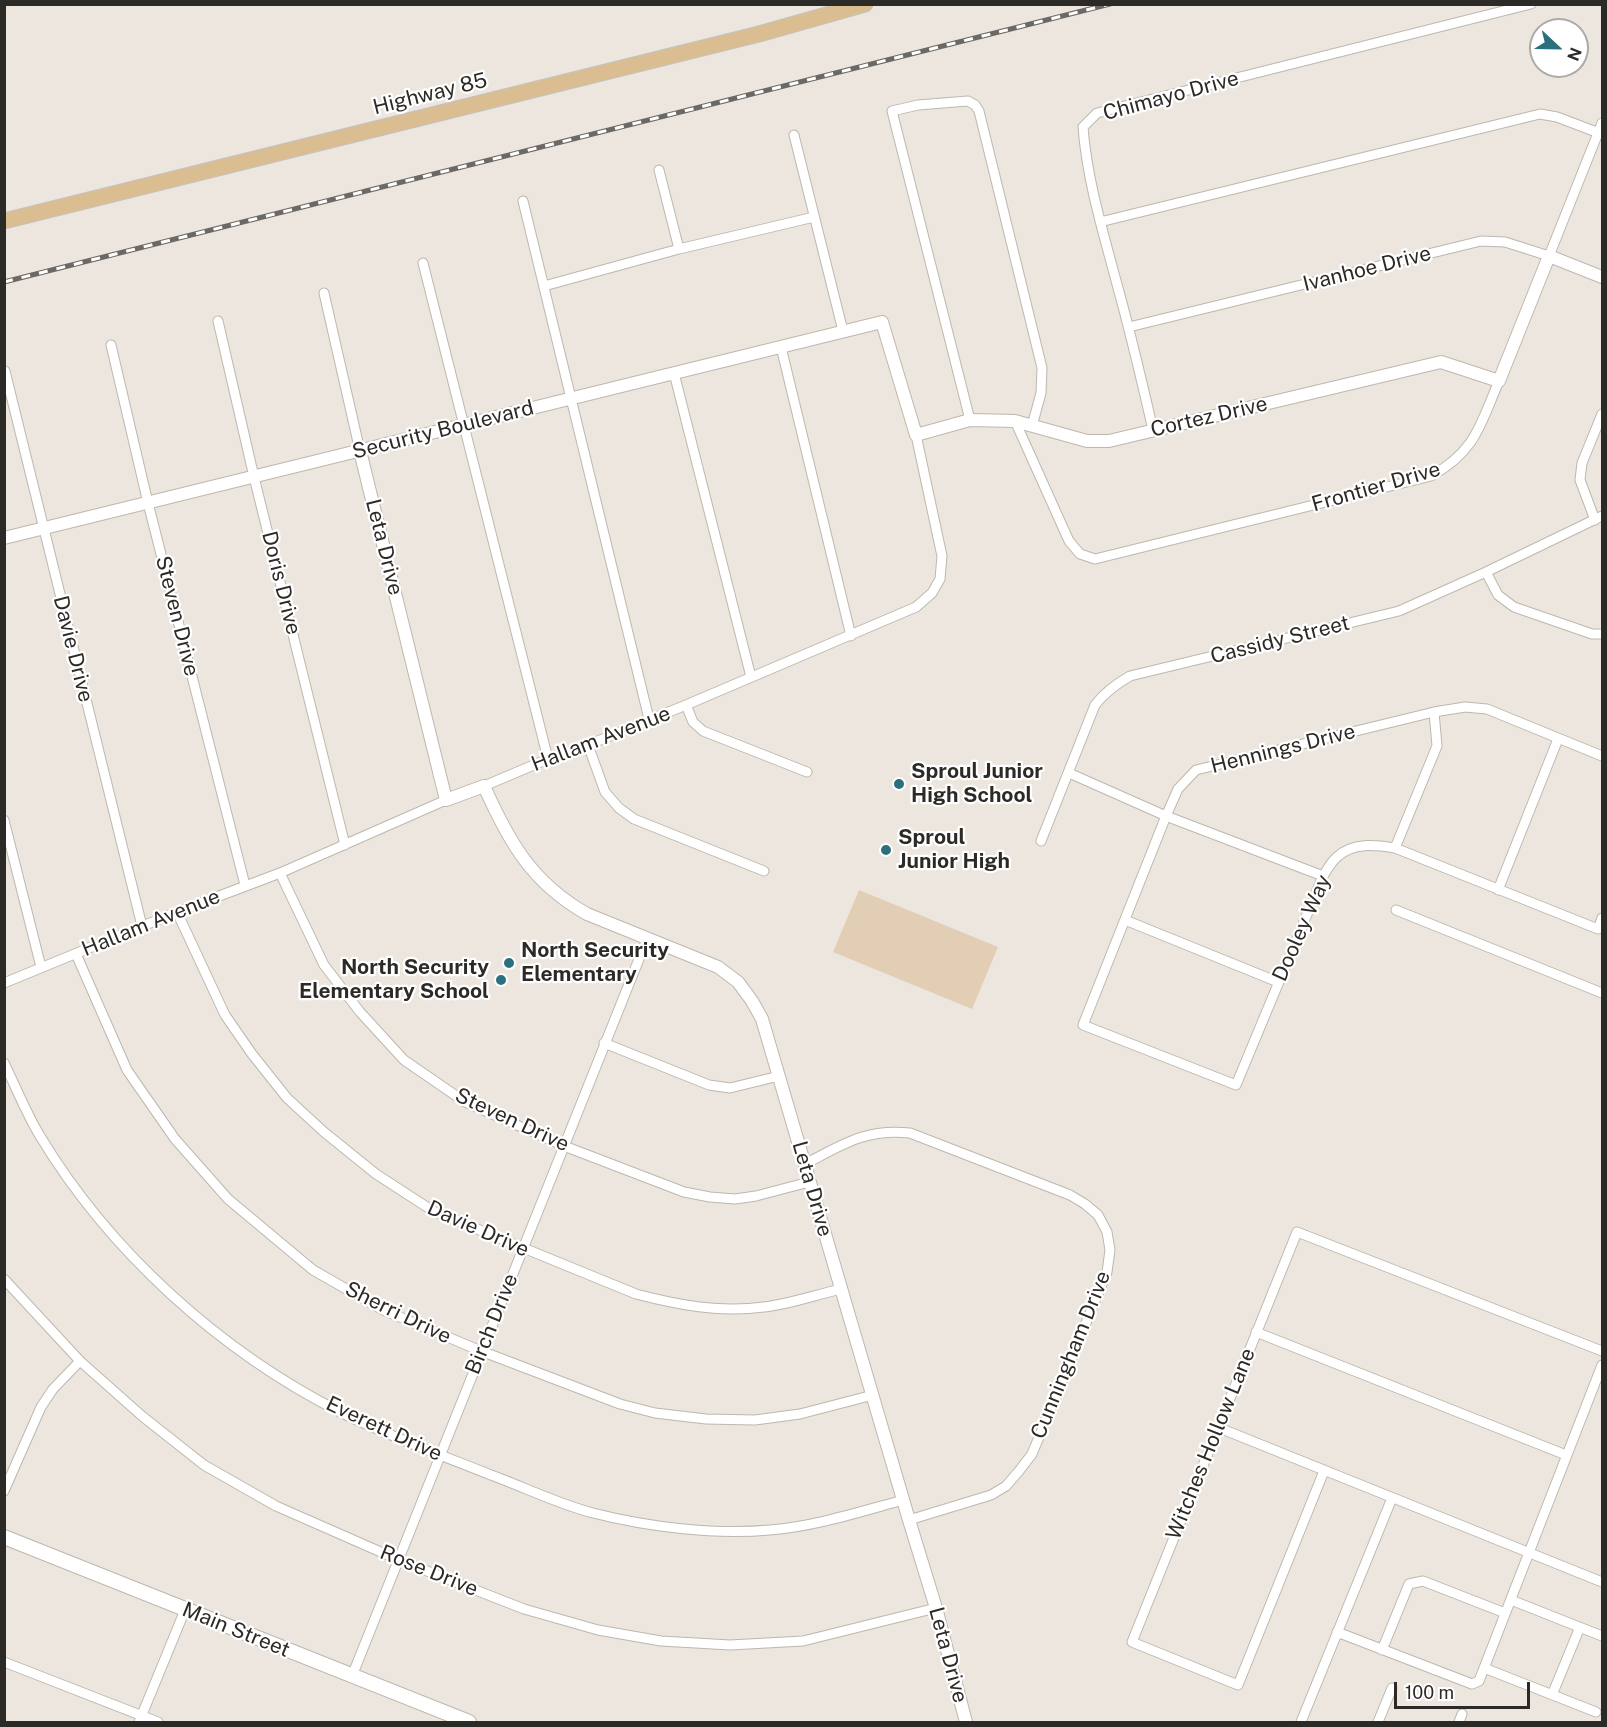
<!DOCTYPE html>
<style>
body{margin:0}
#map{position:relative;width:1607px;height:1727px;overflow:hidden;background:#ece6de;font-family:"Public Sans",sans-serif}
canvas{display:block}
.frame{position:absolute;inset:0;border:6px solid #2c2a27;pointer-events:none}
.north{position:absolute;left:1529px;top:18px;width:60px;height:60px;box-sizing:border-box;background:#fff;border:2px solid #abaaa9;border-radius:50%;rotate:112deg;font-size:16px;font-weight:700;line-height:24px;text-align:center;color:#2c2a27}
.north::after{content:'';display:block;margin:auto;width:21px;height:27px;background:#2a707d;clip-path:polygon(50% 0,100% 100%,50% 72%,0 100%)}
.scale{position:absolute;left:1394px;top:1682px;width:136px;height:27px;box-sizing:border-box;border:3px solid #2c2a27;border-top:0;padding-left:8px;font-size:18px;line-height:21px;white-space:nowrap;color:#2c2a27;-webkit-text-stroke:4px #fff;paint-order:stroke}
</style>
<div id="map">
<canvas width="1607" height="1727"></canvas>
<div class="frame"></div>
<div class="north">N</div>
<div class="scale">100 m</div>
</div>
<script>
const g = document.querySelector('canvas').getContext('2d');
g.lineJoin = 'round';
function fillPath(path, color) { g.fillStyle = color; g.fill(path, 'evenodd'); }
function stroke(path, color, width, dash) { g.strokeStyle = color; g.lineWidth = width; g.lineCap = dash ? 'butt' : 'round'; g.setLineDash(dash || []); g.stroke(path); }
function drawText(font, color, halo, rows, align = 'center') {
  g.font = font + ' "Public Sans",sans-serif'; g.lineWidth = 4.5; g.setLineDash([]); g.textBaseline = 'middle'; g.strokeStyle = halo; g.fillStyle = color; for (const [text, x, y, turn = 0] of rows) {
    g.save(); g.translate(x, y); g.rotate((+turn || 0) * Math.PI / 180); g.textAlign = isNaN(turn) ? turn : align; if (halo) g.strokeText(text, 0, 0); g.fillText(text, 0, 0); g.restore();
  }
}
const green = new Path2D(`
 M859 890 998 947 972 1009 833 952Z`);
const minor = new Path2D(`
 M794 135 843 331
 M659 170 679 249
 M523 201 649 719
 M1100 222 1540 114 1557 117 1599 133
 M423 263 548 759
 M544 286 679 249 814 217
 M324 293 360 451
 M218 321 254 477 345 845
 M1129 327 1481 241 1505 242 1549 256 1602 123
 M111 345 148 503 245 885
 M781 347 851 636
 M5 371 142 926
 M674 373 751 677
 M970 420 892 111 918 105 968 101 975 105 979 111 1042 368 1041 393 1032 426
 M1015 421 1069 541 1080 554 1095 559 1431 476C1476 451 1480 425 1499 381
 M1153 430C1142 382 1131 335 1118 288 1104 235 1087 181 1083 127L1097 113 1531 4
 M1595 520 1580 480 1582 463 1602 414
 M1486 572 1498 595 1514 607 1592 634H1602
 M686 705 693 722 703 731 807 772
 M588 745 605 792 619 808 634 819 764 871
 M1602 756 1487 709 1465 707 1434 712 1196 770 1178 789 1166 816 1083 1025 1236 1085 1323 876C1327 870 1331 862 1337 857 1353 842 1375 845 1395 848L1598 929 1602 918
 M1069 773 1166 816 1323 876
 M484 786 548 759 588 745 686 705 916 607 932 593 940 579 942 556 916 435
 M4 820 41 967
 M1041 841 1095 705C1105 692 1116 684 1130 676L1399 611 1486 572 1602 516
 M1395 848 1437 746 1434 712
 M280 873 324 965 360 1012 404 1060 465 1102 564 1146 684 1192 710 1197 735 1199 756 1196 809 1182
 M1498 890 1558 739
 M1396 910 1602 993
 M177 912 225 1015 252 1054 287 1098 324 1132 376 1174 433 1211 636 1294C678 1305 720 1313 764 1307 790 1304 815 1295 841 1289
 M1125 920 1278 982
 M76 954 127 1070 175 1139 228 1199 313 1270 383 1310 481 1351 620 1404 655 1413 706 1419 755 1420 800 1414 873 1395
 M4 983 177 912 280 873 446 800
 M604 1043 709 1085 730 1088 779 1076
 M4 1063C16 1087 26 1113 40 1136 110 1252 220 1351 340 1412 388 1436 441 1455 491 1475 524 1487 558 1504 593 1513 648 1527 714 1535 770 1530 816 1526 859 1512 903 1500
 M805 1164C842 1145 866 1128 910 1133L1070 1195 1085 1204 1098 1215 1107 1232 1110 1250 1107 1272 1032 1454 1019 1471 1006 1486 991 1495 909 1520
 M4 1279 80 1361 142 1416 204 1465 276 1506 399 1560 524 1609 598 1630 661 1641 730 1645 803 1641 936 1608
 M1256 1332 1566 1455
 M1217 1427 1602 1582
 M1324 1471 1238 1685 1132 1642 1297 1232 1602 1351
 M4 1491 41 1407 53 1389 80 1361
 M1511 1600 1602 1636
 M1337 1632 1472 1684 1479 1681 1602 1365
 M1382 1650 1409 1584 1423 1581 1505 1613
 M4 1662 158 1722
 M1484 1668 1596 1712
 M352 1676 647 939
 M1552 1695 1580 1627
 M139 1722 185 1610
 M1301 1722 1392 1498
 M1378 1722 1392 1688
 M1459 1722 1462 1714`);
const tertiary = new Path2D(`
 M360 451 446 800 484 786C509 842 532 883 587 914L718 967 738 982 752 1001 762 1019 909 1520 936 1608 966 1722
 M4 538 882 322 916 435 970 420 1015 421 1087 441H1109L1441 362 1499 381 1549 256 1602 277`);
const secondary = new Path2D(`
 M4 1537 469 1722`);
const primary = new Path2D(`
 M4 221 759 34 865 4`);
const rail = new Path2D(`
 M4 282 1110 4`);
const markers = [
 [899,784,6,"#2a707d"],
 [886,850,6,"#2a707d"],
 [509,963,6,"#2a707d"],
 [501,980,6,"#2a707d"]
];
const streetNames = [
 ["Highway 85",430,94,-14],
 ["Chimayo Drive",1171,96,-15],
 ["Ivanhoe Drive",1367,269,-14],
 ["Cortez Drive",1209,417,-13],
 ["Security Boulevard",443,430,-14],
 ["Frontier Drive",1376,487,-16],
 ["Leta Drive",384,547,76],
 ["Doris Drive",281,583,76],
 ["Steven Drive",177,616,76],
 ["Cassidy Street",1280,640,-14],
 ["Davie Drive",73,649,76],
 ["Hallam Avenue",601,739,-21],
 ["Hennings Drive",1283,749,-14],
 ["Hallam Avenue",151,923,-22],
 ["Dooley Way",1302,928,-66],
 ["Steven Drive",512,1120,25],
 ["Leta Drive",812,1189,74],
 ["Davie Drive",478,1229,24],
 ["Sherri Drive",398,1313,26],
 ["Birch Drive",492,1324,-68],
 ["Cunningham Drive",1071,1355,-68],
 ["Everett Drive",384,1429,25],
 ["Witches Hollow Lane",1211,1444,-68],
 ["Rose Drive",429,1571,22],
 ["Main Street",236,1630,22],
 ["Leta Drive",948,1655,75]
];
const poiNames = [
 ["Sproul Junior",911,772],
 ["High School",911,796],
 ["Sproul",898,838],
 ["Junior High",898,862],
 ["North Security",521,951],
 ["Elementary",521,975],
 ["North Security",489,968,"right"],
 ["Elementary School",489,992,"right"]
];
fillPath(green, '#e1ceb5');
stroke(minor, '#bdb7af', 11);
stroke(tertiary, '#bdb7af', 14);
stroke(secondary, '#bdb7af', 16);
stroke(primary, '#c4c3c3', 17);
stroke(minor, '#fff', 9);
stroke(tertiary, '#fff', 12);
stroke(secondary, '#fff', 14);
stroke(primary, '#dabe92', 15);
stroke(rail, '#6c6964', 5);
stroke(rail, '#fff', 3, [9]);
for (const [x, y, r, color] of markers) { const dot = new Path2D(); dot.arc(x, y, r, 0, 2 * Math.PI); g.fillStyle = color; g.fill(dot); stroke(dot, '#fff', 2); }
drawText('21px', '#2c2a27', '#fff', streetNames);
drawText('bold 21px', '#2c2a27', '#fff', poiNames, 'left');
</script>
